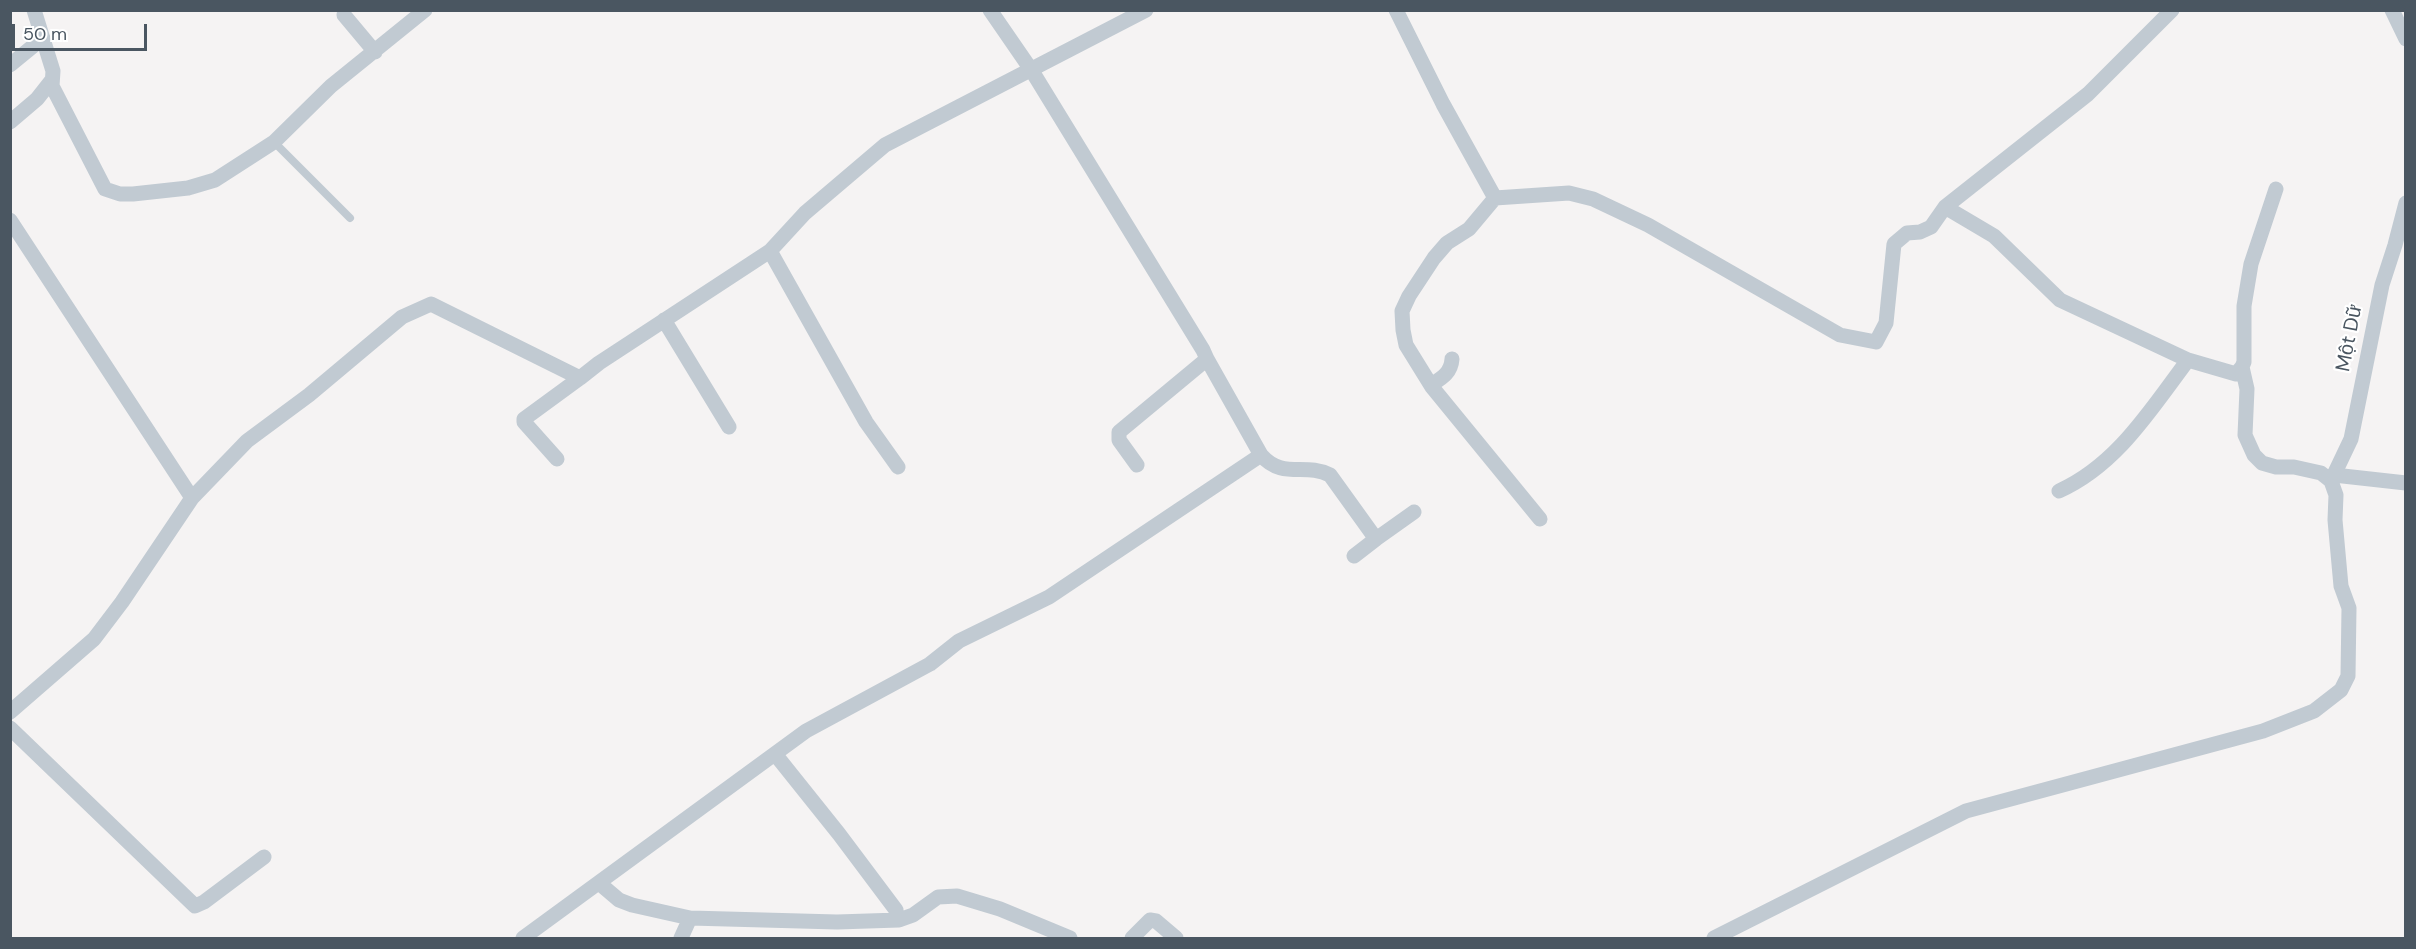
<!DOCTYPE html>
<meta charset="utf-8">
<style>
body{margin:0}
#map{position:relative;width:2416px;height:949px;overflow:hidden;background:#f5f3f3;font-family:"DM Sans",sans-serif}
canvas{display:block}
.frame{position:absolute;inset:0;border:12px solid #4a5661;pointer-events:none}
.scale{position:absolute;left:12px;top:24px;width:135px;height:27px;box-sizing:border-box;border:3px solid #4a5661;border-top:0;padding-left:8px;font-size:18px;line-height:21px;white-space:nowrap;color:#4a5661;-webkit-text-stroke:4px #fff;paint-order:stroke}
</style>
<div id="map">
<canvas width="2416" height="949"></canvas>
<div class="frame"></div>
<div class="scale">50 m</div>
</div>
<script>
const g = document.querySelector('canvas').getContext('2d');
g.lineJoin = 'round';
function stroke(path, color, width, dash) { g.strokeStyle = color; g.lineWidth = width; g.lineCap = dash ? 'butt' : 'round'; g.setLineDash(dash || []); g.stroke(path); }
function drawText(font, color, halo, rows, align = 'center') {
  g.font = font + ' "DM Sans",sans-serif'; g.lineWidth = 4.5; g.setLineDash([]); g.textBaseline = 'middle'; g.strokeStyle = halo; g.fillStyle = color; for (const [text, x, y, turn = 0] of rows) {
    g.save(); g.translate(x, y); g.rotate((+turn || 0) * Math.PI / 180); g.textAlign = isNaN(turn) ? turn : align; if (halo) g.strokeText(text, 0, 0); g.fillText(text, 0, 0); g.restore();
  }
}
const lane = new Path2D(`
 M274 142 350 218`);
const street = new Path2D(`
 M34 10 53 71 52 86 105 189 120 194H133L188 188 215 180 274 142 331 86 425 10
 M990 10 1032 71 1203 350 1207 359 1119 432V440L1137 465
 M1396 10 1443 104 1495 198 1569 193 1593 199 1648 225 1840 335 1876 342 1886 323 1894 244 1907 233 1920 232 1931 227 1945 207 2088 94 2172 10
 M2392 10 2406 39
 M344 15 375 52
 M10 65 43 38
 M10 122 37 99 52 80
 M1495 198 1469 229 1447 243 1434 258 1409 296 1402 311 1403 330 1406 345 1432 387 1540 519
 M1945 207 1994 236 2060 300 2188 360 2236 374 2242 367 2244 362V306L2251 264 2276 189
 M10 220 192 498
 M770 251 866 422 898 467
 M664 320 729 427
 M1207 359 1261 455C1283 480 1305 462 1330 475L1376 539 1414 512
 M1431 385C1442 378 1451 373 1452 359
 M557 459 524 422V419L580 378
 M2334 475 2406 483
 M2331 481 2351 439 2382 285 2395 245 2406 203
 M2059 491C2117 465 2151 409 2188 360
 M1354 556 1376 539
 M10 712 94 639 122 602 192 498 247 441 309 395 402 317 431 304 580 378 599 363 770 251 805 213 885 145 1146 10
 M10 728 195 906 204 902 264 857
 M775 754 839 834 896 910
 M599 883 619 900 632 905 690 918 837 922 899 920 913 915 938 897 957 896 1000 909 1070 938
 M523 938 806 731 930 664 959 641 1049 597 1261 455
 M681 938 690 918
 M1132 938 1150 920 1156 921 1176 938
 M1714 938 1966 811 2263 731 2314 711 2341 690 2348 676 2349 608 2341 586 2335 520 2336 495 2331 481 2321 473 2294 467H2276L2262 463 2254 455 2245 435 2247 389 2242 367`);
const streetNames = [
 ["Một Dữ",2350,338,-79]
];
stroke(lane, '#c1cad2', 8);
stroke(street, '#c1cad2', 15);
drawText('20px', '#4a5661', '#fff', streetNames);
</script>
